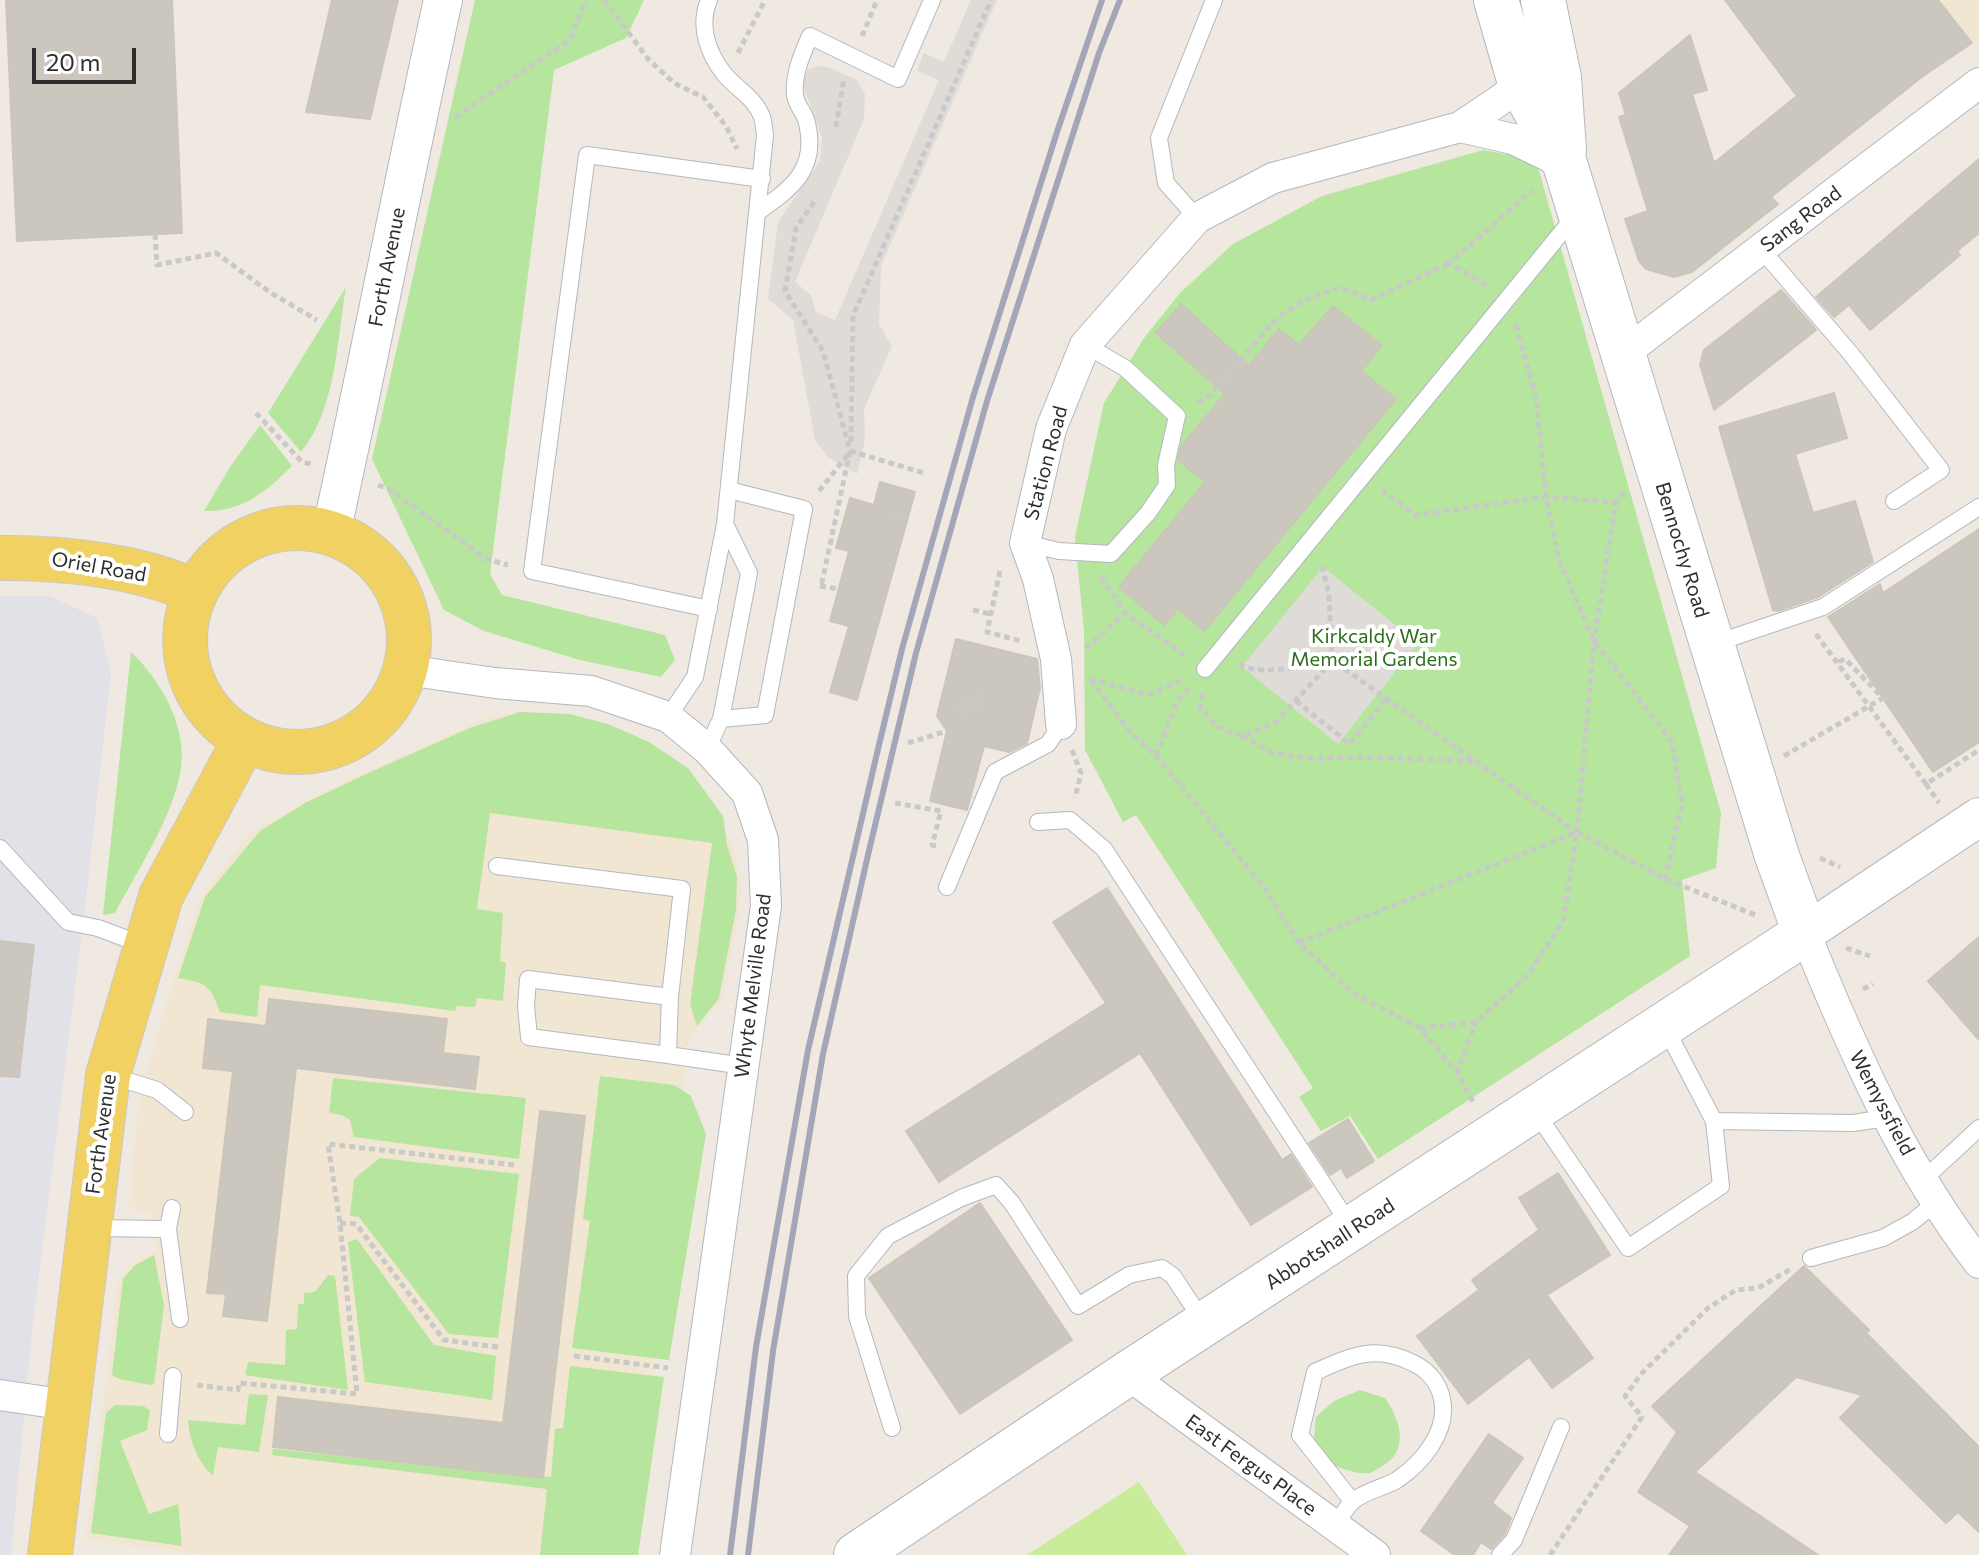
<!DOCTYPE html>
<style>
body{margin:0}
#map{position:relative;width:1979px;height:1555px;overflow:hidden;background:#efe9e1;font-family:Commissioner,sans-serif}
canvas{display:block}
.scale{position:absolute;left:32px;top:48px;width:104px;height:36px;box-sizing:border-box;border:4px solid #2e2e2e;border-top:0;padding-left:10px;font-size:24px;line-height:28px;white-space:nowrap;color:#2e2e2e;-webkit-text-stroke:6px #fff;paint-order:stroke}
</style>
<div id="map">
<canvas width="1979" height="1555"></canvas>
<div class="scale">20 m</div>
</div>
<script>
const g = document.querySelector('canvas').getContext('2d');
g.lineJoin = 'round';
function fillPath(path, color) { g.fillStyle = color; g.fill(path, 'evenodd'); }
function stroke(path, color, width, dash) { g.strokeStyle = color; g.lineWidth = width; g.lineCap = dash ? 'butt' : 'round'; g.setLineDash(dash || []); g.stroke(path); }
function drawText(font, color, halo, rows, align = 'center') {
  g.font = font + ' Commissioner,sans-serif'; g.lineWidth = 8; g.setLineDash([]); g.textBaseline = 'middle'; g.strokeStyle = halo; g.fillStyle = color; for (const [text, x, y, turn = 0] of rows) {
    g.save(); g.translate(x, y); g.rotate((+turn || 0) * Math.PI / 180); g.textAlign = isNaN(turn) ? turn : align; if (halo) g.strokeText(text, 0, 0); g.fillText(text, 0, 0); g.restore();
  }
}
const industrial = new Path2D(`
 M0 596H50L97 618 111 673 85 908 33 1322 11 1555H0Z`);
const education = new Path2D(`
 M1861 0H1979V38L1923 76Z
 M495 714 543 717 698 800 732 840 741 882 738 918 722 999 689 1039 683 1085 694 1126 653 1380 639 1555H208L85 1540 118 1284 126 1269 156 1250 151 1214 129 1209 138 1106 162 1016 202 895 248 835 311 797Z`);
const green = new Path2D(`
 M475 0H644L626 38 554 70 490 574 502 595 665 635 675 660 661 677 580 660 484 631 444 610 372 459Z
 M1483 150 1536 160 1721 813 1716 868 1682 880 1690 956 1378 1159 1350 1116 1321 1131 1299 1097 1313 1088 1136 815 1123 822 1085 750 1084 632 1075 537 1104 403 1144 338 1180 293 1233 244 1322 196Z
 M346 287C337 340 336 410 301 452L268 413Z
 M260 425 292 466C266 492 242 512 204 511L230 467Z
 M131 652C160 679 187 726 181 767 175 814 137 871 115 913L103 915Z
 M520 712 570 714 608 724 649 742 688 768 723 816 727 845 737 877 736 909 719 998 697 1026 690 1004 712 843 490 813 477 909 503 913 500 961 506 963 503 1001 477 998 475 1007 457 1006 455 1011 260 985 257 1017 220 1012C210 985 207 983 178 978L205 897 260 831 307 802 375 770 470 728Z
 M600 1076 674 1085 691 1096 706 1134 669 1360 572 1348 590 1221 583 1219Z
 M333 1078 526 1098 519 1159 354 1137 350 1120 342 1115 329 1113Z
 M380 1158 519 1174 498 1338 449 1334 359 1217 350 1216 354 1179Z
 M357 1239 434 1345 496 1356 492 1400 365 1382 348 1242Z
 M154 1255 164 1305 154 1384 150 1385 119 1379 112 1375 123 1279 134 1266Z
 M328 1275 335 1276 348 1390 245 1375 248 1362 285 1365 286 1330 297 1329 298 1304H304V1293L315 1292Z
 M570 1366 664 1377 638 1555H540L547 1489 272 1455 273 1449 551 1477 555 1429 563 1428Z
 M1360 1390 1385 1398C1401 1421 1410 1451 1381 1467 1379 1468 1371 1473 1370 1473 1355 1475 1335 1466 1322 1460L1314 1437 1316 1417 1334 1401Z
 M249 1394 268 1395 259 1452 218 1447 213 1476C197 1461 190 1442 188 1420L245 1425Z
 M115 1405 143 1406 150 1410 147 1430 120 1441 149 1514 178 1504 182 1546 91 1533 106 1413Z`);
const pitch = new Path2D(`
 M1139 1482 1187 1555H1027Z`);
const plaza = new Path2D(`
 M971 0H997L881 266 879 324 892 346 864 409 865 440 857 474 829 458 815 440 793 320 768 299 778 222 820 161 822 137 803 86 804 76 808 70 817 66 828 67 857 80 865 94 864 119 795 282 811 295 816 312 835 320 939 80 917 71 924 53 944 62Z
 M1323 567 1418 643 1338 744 1242 667Z`);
const building = new Path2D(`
 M6 0H172L182 233 17 241Z
 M332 0H398L370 119 306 112Z
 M1725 0H1938L1972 43 1923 76 1771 197 1778 204 1692 272 1674 277 1646 269 1639 261 1625 219 1648 211 1619 117 1626 115 1619 93 1690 35 1707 90 1692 94 1714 163 1797 96Z
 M1979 159V233L1957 251 1960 255 1870 330 1849 305 1834 317 1816 297Z
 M1781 290 1816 330 1714 410 1700 365 1704 350Z
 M1181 304 1249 366 1279 329 1299 345 1333 306 1382 346 1361 371 1396 399 1204 631 1178 609 1164 625 1119 587 1205 482 1178 460 1181 447 1225 394 1156 333Z
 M1834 393 1847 438 1795 454 1813 513 1855 501 1873 562 1818 597 1778 611 1773 610 1719 427Z
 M880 482 915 492 857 700 830 692 849 626 830 621 849 551 836 548 850 498 874 505Z
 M1979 529V742L1933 772 1828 617 1880 584 1883 593Z
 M956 639 1037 659 1040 688 1027 743 1009 752 984 746 967 810 930 801 947 731 937 716Z
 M1107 888 1282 1160 1291 1154 1312 1187 1251 1225 1140 1053 939 1182 906 1131 1106 1003 1053 922Z
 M1979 937V1040L1928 981Z
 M0 941 34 945 19 1077 0 1076Z
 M269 999 447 1019 443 1053 479 1057 475 1089 296 1068 267 1321 223 1316 226 1294 207 1293 233 1071 203 1068 208 1019 266 1026Z
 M540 1111 585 1116 543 1478 273 1447 278 1397 503 1423Z
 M1348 1119 1374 1161 1347 1178 1341 1168 1330 1175 1309 1143Z
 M1558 1173 1610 1255 1547 1295 1593 1358 1552 1388 1529 1357 1468 1404 1417 1336 1479 1290 1472 1280 1539 1230 1519 1198Z
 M980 1203 1072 1340 960 1414 869 1278Z
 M1804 1266 1869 1330 1866 1333 1979 1447V1532L1958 1512 1946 1523 1840 1418 1862 1395 1796 1377 1695 1472 1818 1555H1669L1690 1526 1638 1492 1677 1432 1652 1406Z
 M1489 1434 1523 1458 1492 1503 1511 1518 1505 1534 1491 1549 1481 1542 1473 1555H1455L1421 1531Z`);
const path = new Path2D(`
 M604 0 649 60 674 83 703 97 726 126 737 149
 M862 36 877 0
 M738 53 765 0
 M455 117 570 40 586 0
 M836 127 844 78
 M814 202 796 228 785 291 823 351 850 451 821 587
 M155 234 157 265 216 253 271 293 317 320
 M1486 285 1449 263 1533 190
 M1516 325 1536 397 1546 497 1559 560 1594 641 1672 742 1682 804 1665 879
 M1198 403 1210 395 1277 318 1303 301 1340 287 1371 300 1449 263
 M256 413 302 462 311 464
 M851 442 853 316 991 0
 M850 451 924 473
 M378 485 391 490 486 559 508 565
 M1382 490 1415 515 1546 497 1616 502
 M819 491 850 452
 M893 515 898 520
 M1322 566 1329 595 1332 660 1576 832
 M1000 571 987 632 1021 641
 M1101 577 1125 613
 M820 586 838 589
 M973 610 990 614
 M1816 634 1926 784 1979 750
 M1086 649 1125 613 1185 655
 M1239 664C1262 678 1305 664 1331 661
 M1090 679 1148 695 1182 680
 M1091 680 1132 734 1156 756 1263 886 1299 943 1353 993 1420 1028 1457 1073 1475 1105
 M980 693 958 707 963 714 983 702
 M1202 694 1200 708 1218 727 1242 736 1275 723 1332 661
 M1296 701 1350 744 1386 699
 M1242 736 1273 753 1313 759 1347 757 1475 761
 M908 743 947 731
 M1072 750 1081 773 1075 798
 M1156 756 1177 702 1189 688
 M1784 756 1883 698 1845 659 1838 662
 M1926 784 1939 803
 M895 803 941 811 932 845 937 846
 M1820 858 1840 867
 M1299 943 1577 832 1665 879 1758 916
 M1846 948 1870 956
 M1863 989 1873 984
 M1420 1028 1476 1022 1528 975 1563 921 1577 832 1594 641 1616 502 1624 492
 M1457 1073 1476 1022
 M340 1223 356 1224 444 1340 498 1347
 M574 1356 668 1368
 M197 1385 238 1390 239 1383 357 1394 340 1223 328 1144 515 1165
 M1550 1555 1642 1417 1625 1396 1642 1373 1708 1308 1736 1290 1758 1288 1791 1269`);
const service = new Path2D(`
 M709 0C698 26 708 54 725 75 737 89 755 98 762 117 764 122 764 130 765 135L725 524
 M758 212C792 188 818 169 807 123 805 113 796 105 795 95 793 75 802 54 810 36L898 79 932 0
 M1197 218 1166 183 1159 138 1214 0
 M1761 249 1851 354 1941 470 1894 501
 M1025 543 1059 551 1111 554 1148 513 1167 485 1166 465 1177 416 1125 368 1085 345
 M709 609 532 571 587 155 762 179
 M1713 644 1823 607 1979 507
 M1205 669 1575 216
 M668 717 695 677 725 524 749 573 721 719 707 749
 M721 719 765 715 804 509 729 490
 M1038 822 1070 820 1104 849 1352 1228
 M0 848 68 922 98 928 143 945
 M497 866 682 889 670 997 668 1055 744 1066
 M947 887 995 772 1048 744 1061 724
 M1665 1027 1714 1121
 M668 1055 529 1037 526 1006 528 979 670 997
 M109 1075 157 1090 185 1112
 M1535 1111 1628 1248 1721 1186 1714 1121 1853 1123 1886 1118
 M1923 1180 1979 1128
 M92 1228 168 1229 172 1208
 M168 1229 180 1319
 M1811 1258 1883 1238 1912 1222 1937 1202
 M892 1428 857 1316 856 1276 888 1236 961 1198 996 1185 1012 1203 1078 1306 1129 1275 1162 1268 1173 1276 1204 1323
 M168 1434 173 1376
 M1335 1526C1340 1519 1346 1507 1353 1501 1365 1491 1383 1488 1397 1480 1422 1463 1449 1431 1442 1399 1439 1383 1428 1370 1413 1363 1375 1344 1351 1356 1315 1372L1300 1435 1352 1501
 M1500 1555 1514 1540 1561 1427`);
const minor = new Path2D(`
 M1460 127 1513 139 1565 164
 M1623 354 1979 83
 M406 670 495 683 591 691 668 717 707 749 747 793 763 840 766 906 675 1555
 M1061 724 1056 659 1038 579 1025 543 1051 429 1085 345 1197 218 1273 178 1460 127 1503 98 1520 83
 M1805 933C1852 1049 1902 1163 1979 1263
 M1127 1374 1375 1555
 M0 1395 68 1405`);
const tertiary = new Path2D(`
 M331 533C370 356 404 177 443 0
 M1805 933 1979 817`);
const secondary = new Path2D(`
 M1543 0 1559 78 1564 150
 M856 1555 1127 1374 1805 933 1777 856 1565 164 1520 83 1496 0`);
const primary = new Path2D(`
 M185 640a112 112 0 1 1 224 0a112 112 0 1 1-224 0Z
 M0 558C61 557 141 566 196 592
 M50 1555 108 1075 161 896 245 739`);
const rail = new Path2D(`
 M730 1555 756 1347 808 1050 878 749 902 649 973 397 1057 132 1102 0
 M748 1555 773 1351 823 1054 868 855 916 653 987 401 1099 53 1120 0`);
const streetNames = [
 ["Sang Road",1801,219,-37],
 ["Forth Avenue",387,267,-79],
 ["Station Road",1046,463,-75],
 ["Bennochy Road",1682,550,73],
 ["Oriel Road",99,567,10],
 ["Whyte Melville Road",753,986,-83],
 ["Wemyssfield",1882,1103,62],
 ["Forth Avenue",101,1134,-82],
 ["Abbotshall Road",1330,1244,-33],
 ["East Fergus Place",1251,1465,36]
];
const parkNames = [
 ["Kirkcaldy War",1374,636],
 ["Memorial Gardens",1374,659]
];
fillPath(industrial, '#e3e1e8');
fillPath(education, '#f0e6d1');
fillPath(green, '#b6e59e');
fillPath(pitch, '#c9ec9a');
fillPath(plaza, '#dfdcd8');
fillPath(building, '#cbc7bf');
stroke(building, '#cbc5ba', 2);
stroke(service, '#b4b7c1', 18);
stroke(minor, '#b4b7c1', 32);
stroke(tertiary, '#b4b7c1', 40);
stroke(secondary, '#b4b7c1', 46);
stroke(primary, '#c9c9c9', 46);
stroke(path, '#c9c9c9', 5, [6, 4]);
stroke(service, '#fff', 16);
stroke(minor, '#fff', 30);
stroke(tertiary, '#fff', 38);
stroke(secondary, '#fff', 44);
stroke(primary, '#f2d163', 44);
stroke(rail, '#a3a6b8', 6);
drawText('20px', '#2e2e2e', '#fff', streetNames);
drawText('20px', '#2c6e1b', '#fff', parkNames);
</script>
